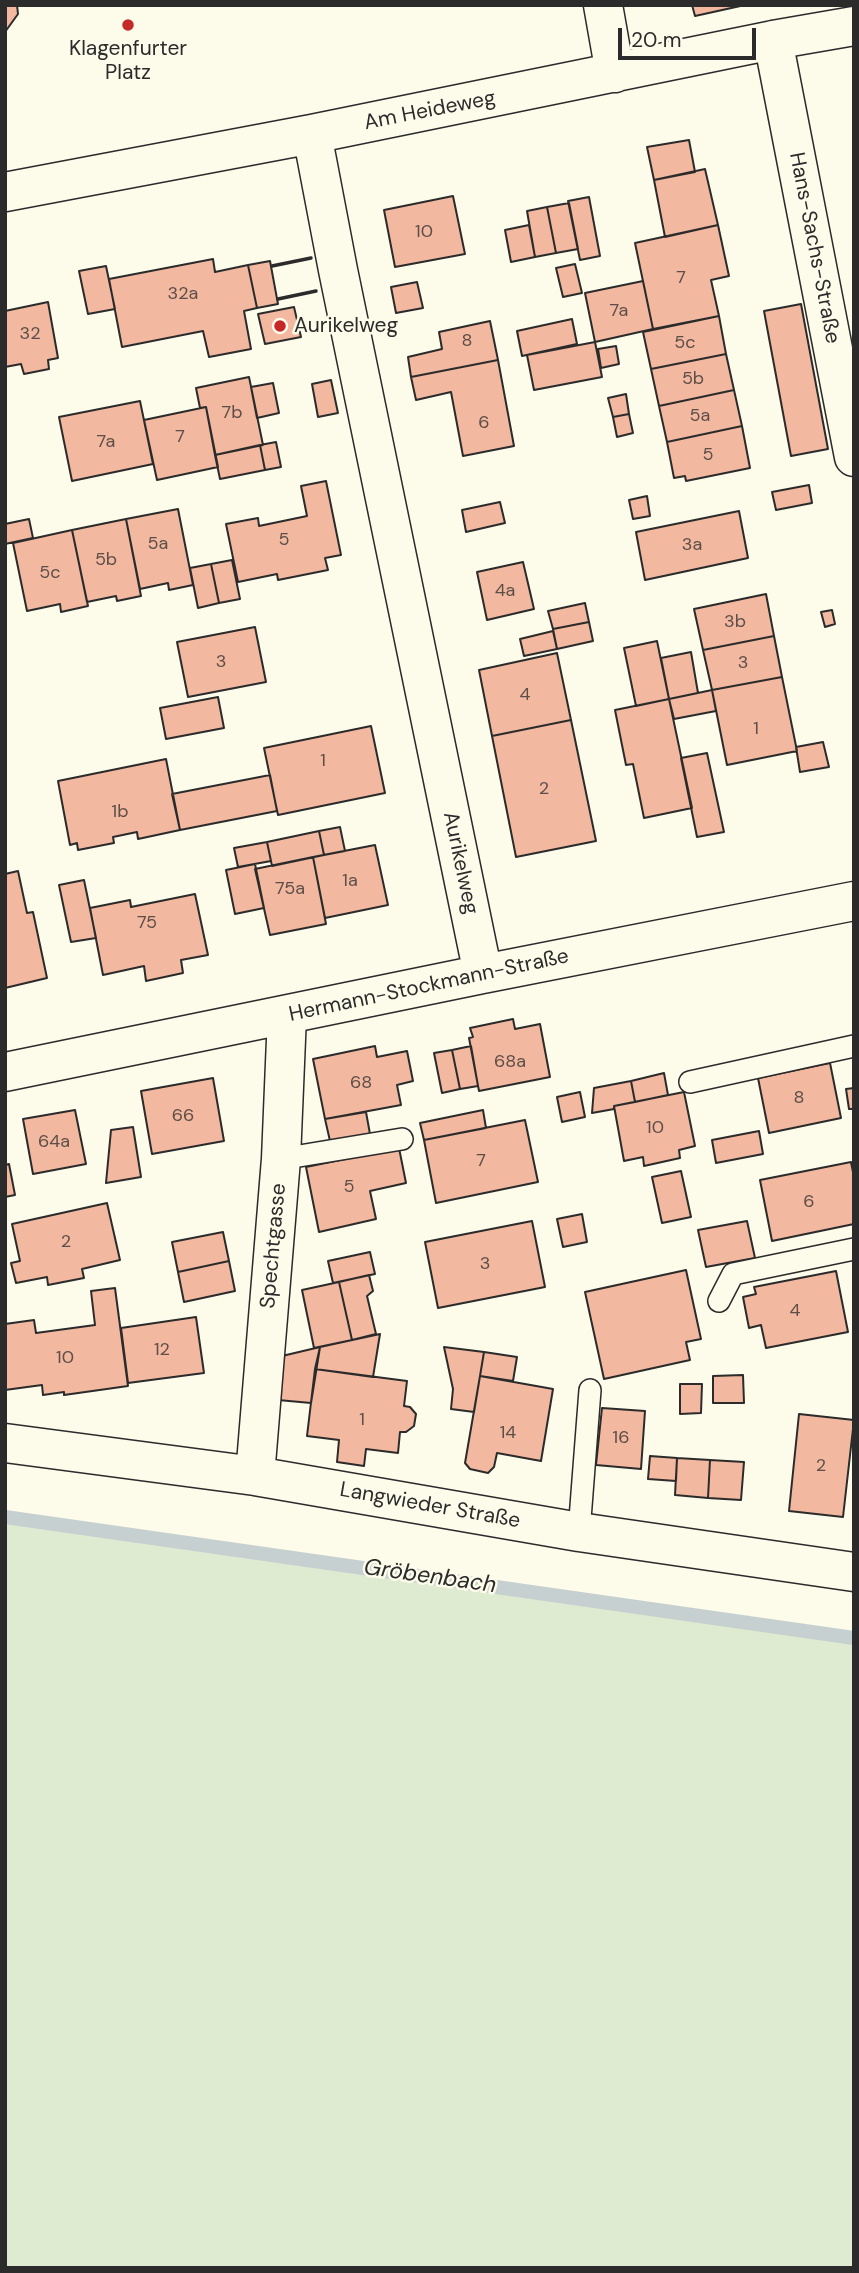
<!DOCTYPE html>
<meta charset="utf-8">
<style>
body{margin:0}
#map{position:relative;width:859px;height:2273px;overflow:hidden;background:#fdfbea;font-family:"DM Sans",sans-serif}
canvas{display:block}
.frame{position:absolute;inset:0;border:7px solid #2b2b2b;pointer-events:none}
.scale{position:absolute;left:618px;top:28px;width:138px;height:32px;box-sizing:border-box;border:4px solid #2b2b2b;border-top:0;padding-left:9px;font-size:21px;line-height:24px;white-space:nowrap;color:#2b2b2b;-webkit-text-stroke:5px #fdfbea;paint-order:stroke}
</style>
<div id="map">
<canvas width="859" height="2273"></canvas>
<div class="frame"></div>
<div class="scale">20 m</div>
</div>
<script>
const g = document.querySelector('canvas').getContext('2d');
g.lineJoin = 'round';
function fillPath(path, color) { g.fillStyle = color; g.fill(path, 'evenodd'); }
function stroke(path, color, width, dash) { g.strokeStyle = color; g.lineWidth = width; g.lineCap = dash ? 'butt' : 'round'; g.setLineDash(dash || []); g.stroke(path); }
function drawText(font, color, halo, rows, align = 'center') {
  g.font = font + ' "DM Sans",sans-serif'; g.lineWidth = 5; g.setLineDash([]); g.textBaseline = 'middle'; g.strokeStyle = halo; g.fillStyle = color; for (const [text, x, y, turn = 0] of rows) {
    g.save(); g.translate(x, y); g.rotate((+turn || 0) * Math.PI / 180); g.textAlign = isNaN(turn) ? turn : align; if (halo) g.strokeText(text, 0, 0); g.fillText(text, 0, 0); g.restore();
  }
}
const green = new Path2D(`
 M5 1517 854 1638V2268H5Z`);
const stream = new Path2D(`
 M5 1517 854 1638`);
const building = new Path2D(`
 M5 5H17L18 14 5 32Z
 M692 5H745L695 16Z
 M689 140 695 172 654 180 647 147Z
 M705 169 718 225 665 237 654 180Z
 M453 196 465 254 395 267 384 210Z
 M589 197 600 256 580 260 568 201Z
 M569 203 578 249 556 253 547 207Z
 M547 207 556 253 535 257 527 211Z
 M529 225 535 257 511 262 505 230Z
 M718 225 729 276 711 280 719 316 653 329 635 243Z
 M213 259 215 272 248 265 257 308 244 311 251 349 209 357 203 331 122 347 109 279Z
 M270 261 278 304 257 308 248 265Z
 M575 264 582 293 563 297 556 268Z
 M106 266 115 309 88 314 79 271Z
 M643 281 653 329 595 342 585 293Z
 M417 282 423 308 396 313 391 287Z
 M48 302 58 358 48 360 49 369 24 374 21 364 5 367V311Z
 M801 304 828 449 791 456 764 311Z
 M294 307 301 337 265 344 258 314Z
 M719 316 726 354 651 369 643 332Z
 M572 319 577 344 522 356 517 331Z
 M490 321 498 360 411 377 408 357 442 349 439 332Z
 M595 342 602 377 534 390 527 355Z
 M616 346 619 364 601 368 598 349Z
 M726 354 734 390 659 406 651 369Z
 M498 360 514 446 463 456 451 392 416 400 411 377Z
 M249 377 263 445 215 455 206 407 200 408 196 388Z
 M331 380 338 413 318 417 312 384Z
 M273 383 279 413 257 418 251 387Z
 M734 390 742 426 667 442 659 406Z
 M626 394 629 414 613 417 608 398Z
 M140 401 153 464 72 481 59 417Z
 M206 407 218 467 157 480 144 420Z
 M629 414 633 433 617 437 613 417Z
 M742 426 750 468 686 481 685 476 674 478 667 442Z
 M276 442 281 467 265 470 260 445Z
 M260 445 265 470 220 479 215 455Z
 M326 481 341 555 325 558 328 570 278 580 277 574 238 582 226 524 258 518 259 526 307 516 301 486Z
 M809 485 812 503 776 510 772 492Z
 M647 496 650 516 633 519 629 500Z
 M500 502 505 523 466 532 462 510Z
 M178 509 193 585 169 590 168 583 140 589 126 519Z
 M739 511 748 558 645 580 636 532Z
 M29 519 33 538 5 544V524Z
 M126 519 141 596 117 601 116 596 87 602 72 530Z
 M72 530 88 606 61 612 60 604 27 611 13 543Z
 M232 560 240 599 219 603 211 564Z
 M523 562 534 609 487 620 477 572Z
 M211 564 219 603 198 608 190 568Z
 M766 594 774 636 703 650 694 609Z
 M585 603 589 622 553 629 548 611Z
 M832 610 835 624 825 627 821 612Z
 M589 622 593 641 557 649 553 629Z
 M255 627 266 682 188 697 177 642Z
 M553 631 557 649 524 656 520 639Z
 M774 636 782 677 712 690 703 650Z
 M657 641 669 699 636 706 624 648Z
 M691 652 698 693 669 699 661 658Z
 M557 653 571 720 492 736 479 670Z
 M782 677 797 751 727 765 712 690Z
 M712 690 716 711 674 719 669 699Z
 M218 697 224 728 166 739 160 708Z
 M669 699 692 808 644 818 633 764 626 765 615 710Z
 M571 720 596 841 516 857 492 736Z
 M371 726 385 793 278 815 264 748Z
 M823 742 829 767 800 772 796 747Z
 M707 753 724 832 697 837 681 758Z
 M166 759 180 830 138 839 137 832 113 837 114 843 78 850 77 843 70 845 58 781Z
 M270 775 277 811 180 830 172 794Z
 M340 827 345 851 324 855 319 831Z
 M319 831 324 855 272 866 267 842Z
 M267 842 271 861 238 867 234 848Z
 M375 845 388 905 325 918 313 857Z
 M313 857 326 924 270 935 255 869Z
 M255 864 264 908 235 914 226 870Z
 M18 871 27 913 33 912 47 978 5 988V874Z
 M84 880 96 938 71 942 59 885Z
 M195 894 208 955 181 960 183 973 146 981 144 966 103 975 90 908 130 900 131 907Z
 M513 1019 515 1029 540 1024 550 1077 479 1091 469 1038 473 1037 470 1028Z
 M375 1046 377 1057 407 1051 413 1081 397 1085 401 1105 325 1119 313 1059Z
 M471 1046 478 1086 460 1089 452 1050Z
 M452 1050 460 1089 442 1093 434 1053Z
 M830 1063 841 1118 769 1133 758 1078Z
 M664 1073 668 1095 635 1102 631 1081Z
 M213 1078 224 1141 152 1154 141 1091Z
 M631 1081 635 1102 614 1106V1109L592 1113 594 1088Z
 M854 1088V1109H849L846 1089Z
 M580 1092 585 1117 562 1122 557 1097Z
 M684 1092 695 1146 679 1150 680 1158 644 1166 643 1157 624 1161 614 1106Z
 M75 1110 86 1164 33 1174 23 1119Z
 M483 1110 486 1128 424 1140 420 1123Z
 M366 1112 370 1134 330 1141 325 1119Z
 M525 1120 538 1182 436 1203 424 1140Z
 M133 1127 141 1177 106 1183 111 1130Z
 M759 1131 763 1154 716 1163 712 1140Z
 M399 1148 406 1183 370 1191 376 1219 319 1232 306 1167Z
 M851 1162 854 1177V1224L772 1241 760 1180Z
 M9 1164 15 1195 5 1197V1165Z
 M681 1171 691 1217 662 1223 652 1177Z
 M107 1203 120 1260 82 1269 84 1278 48 1285 47 1277 16 1283 11 1263 20 1261 12 1224Z
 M582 1214 587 1242 563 1247 557 1219Z
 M532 1221 545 1287 438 1308 425 1242Z
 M747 1221 755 1258 706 1267 698 1230Z
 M223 1232 229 1261 178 1272 172 1242Z
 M370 1252 375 1274 333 1283 328 1261Z
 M229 1261 235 1291 184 1302 178 1272Z
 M686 1270 701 1339 686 1342 690 1360 604 1379 585 1292Z
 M836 1271 848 1332 766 1348 761 1325 749 1328 743 1297 756 1294 754 1287Z
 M369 1275 373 1291 367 1296 376 1334 352 1340 339 1282Z
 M339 1282 352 1340 314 1348 302 1290Z
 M115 1288 128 1386 64 1395V1392L43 1395 42 1385 5 1390V1324L34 1320 36 1333 95 1325 91 1291Z
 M196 1317 204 1373 128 1383 121 1328Z
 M380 1334 373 1377 315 1369 320 1347Z
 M320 1347 311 1403 278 1400 282 1356Z
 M444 1347 484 1352 474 1412 451 1409 453 1389Z
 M484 1352 517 1357 513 1381 480 1376Z
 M315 1369 407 1381 404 1406 410 1407 416 1414 414 1426 406 1432H400L398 1453 366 1449 364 1466 337 1462 339 1440 307 1436Z
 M743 1375 744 1403H713V1376Z
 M480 1376 553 1389 541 1461 497 1453 494 1467 488 1473 470 1469 465 1463Z
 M680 1384H702L701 1413 680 1414Z
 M602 1408 645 1411 641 1469 596 1465Z
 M799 1414 854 1420 843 1517 789 1511Z
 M650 1456 677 1458 676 1481 648 1479Z
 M677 1458 710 1460 708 1498 675 1495Z
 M710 1460 744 1462 741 1500 708 1498Z`);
const service = new Path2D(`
 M690 1082 854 1046
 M281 1159 402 1139
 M719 1301 733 1274 854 1249
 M579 1532 590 1390`);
const minor = new Path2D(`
 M603 5 615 73
 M773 40 854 457
 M312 134 338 270 483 974
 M5 192 312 134 773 40 854 26
 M5 1072 483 974 854 901
 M5 1443 255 1476 579 1532 854 1572
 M255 1476 281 1159 287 1015`);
const wall = new Path2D(`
 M272 266 311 258
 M278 299 316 291`);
const markers = [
 [128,25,7,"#c62828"],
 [280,326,7,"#c62828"]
];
const numberNames = [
 ["10",424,232],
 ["7",681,278],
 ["32a",183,294],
 ["7a",619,311],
 ["32",30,334],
 ["8",467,341],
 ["5c",685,343],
 ["5b",693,379],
 ["7b",232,413],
 ["5a",700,416],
 ["6",484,423],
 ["7",180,437],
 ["7a",106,442],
 ["5",708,455],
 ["5",284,540],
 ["5a",158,544],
 ["3a",692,545],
 ["5b",106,560],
 ["5c",50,573],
 ["4a",505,591],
 ["3b",735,622],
 ["3",221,662],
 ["3",743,663],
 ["4",525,695],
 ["1",756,729],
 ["1",323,761],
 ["2",544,789],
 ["1b",120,812],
 ["1a",350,881],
 ["75a",290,889],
 ["75",147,923],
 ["68a",510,1062],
 ["68",361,1083],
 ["8",799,1098],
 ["66",183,1116],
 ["10",655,1128],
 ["64a",54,1142],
 ["7",481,1161],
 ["5",349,1187],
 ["6",809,1202],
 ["2",66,1242],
 ["3",485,1264],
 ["4",795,1311],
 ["12",162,1350],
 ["10",65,1358],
 ["1",362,1420],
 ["14",508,1433],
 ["16",621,1438],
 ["2",821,1466]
];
const poiNames = [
 ["Klagenfurter",128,49],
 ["Platz",128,73],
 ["Aurikelweg",294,326,"left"]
];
const streetNames = [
 ["Am Heideweg",430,111,-11],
 ["Hans-Sachs-Straße",814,248,79],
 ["Aurikelweg",460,863,78],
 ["Hermann-Stockmann-Straße",429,986,-12],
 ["Spechtgasse",274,1246,-85],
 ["Langwieder Straße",430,1506,10]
];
const waterNames = [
 ["Gröbenbach",430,1577,8]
];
fillPath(green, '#deebd1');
stroke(green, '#74746e', 2);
stroke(stream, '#c7d0d0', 14);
fillPath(building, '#f2b8a0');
stroke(building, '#2b2b2b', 2);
stroke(service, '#2b2b2b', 24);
stroke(minor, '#2b2b2b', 41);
stroke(service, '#fdfbea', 21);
stroke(minor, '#fdfbea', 38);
stroke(wall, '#2b2b2b', 3.5);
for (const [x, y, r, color] of markers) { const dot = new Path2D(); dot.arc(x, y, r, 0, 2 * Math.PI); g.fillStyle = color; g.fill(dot); stroke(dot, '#fdfbea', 2.5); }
drawText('18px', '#5d4e48', null, numberNames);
drawText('21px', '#2b2b2b', '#fdfbea', poiNames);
drawText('21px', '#2b2b2b', '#fdfbea', streetNames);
drawText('italic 23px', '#2b2b2b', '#fdfbea', waterNames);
</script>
